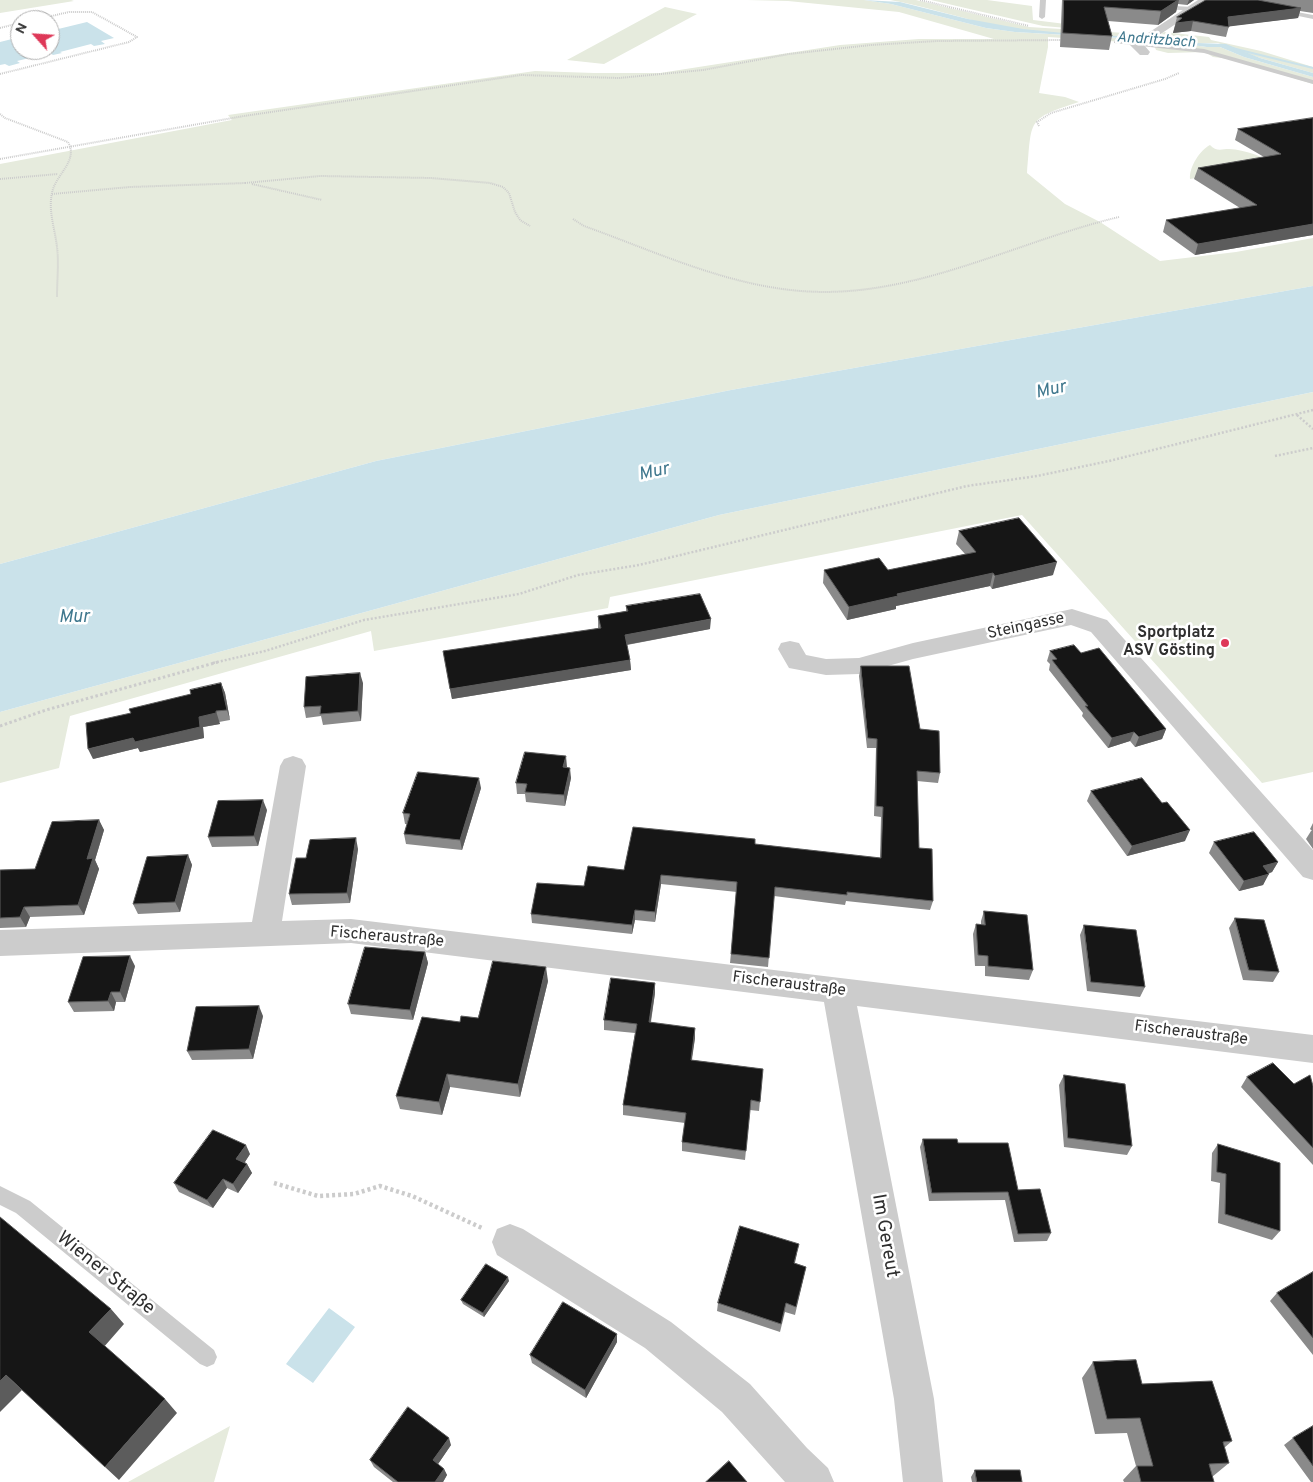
<!DOCTYPE html>
<meta charset="utf-8">
<style>
body{margin:0}
#map{position:relative;width:1313px;height:1482px;overflow:hidden;background:#fff;font-family:Overpass,sans-serif}
canvas{display:block}
.north{position:absolute;left:10px;top:10px;width:50px;height:50px;box-sizing:border-box;background:#fff;border:1px solid #acacac;border-radius:50%;rotate:296deg;font-size:14px;font-weight:700;line-height:20px;text-align:center;color:#2f2f2f}
.north::after{content:'';display:block;margin:auto;width:18px;height:22px;background:#de3858;clip-path:polygon(50% 0,100% 100%,50% 72%,0 100%)}
</style>
<div id="map">
<canvas width="1313" height="1482"></canvas>
<div class="north">N</div>
</div>
<script>
const g = document.querySelector('canvas').getContext('2d');
g.lineJoin = 'round';
function fillPath(path, color) { g.fillStyle = color; g.fill(path, 'evenodd'); }
function stroke(path, color, width, dash) { g.strokeStyle = color; g.lineWidth = width; g.lineCap = dash ? 'butt' : 'round'; g.setLineDash(dash || []); g.stroke(path); }
function drawText(font, color, halo, rows, align = 'center') {
  g.font = font + ' Overpass,sans-serif'; g.lineWidth = 5; g.setLineDash([]); g.textBaseline = 'middle'; g.strokeStyle = halo; g.fillStyle = color; for (const [text, x, y, turn = 0] of rows) {
    g.save(); g.translate(x, y); g.rotate((+turn || 0) * Math.PI / 180); g.textAlign = isNaN(turn) ? turn : align; if (halo) g.strokeText(text, 0, 0); g.fillText(text, 0, 0); g.restore();
  }
}
const green = new Path2D(`
 M0 0H71L74 1 0 13Z
 M747 0H864L891 4 986 28 1015 32 1133 39 1124 42 1048 37V47L1039 93 1065 97 1079 102C1026 119 1032 119 1027 173L1065 204 1100 222 1160 261 1236 252 1313 238V286L731 390 376 461 0 564V164L232 120 228 115 535 71 594 73H660L840 45 919 39H994L899 12 788 1Z
 M890 0H916L1029 27 1141 34 1136 37C1088 35 1041 34 994 25 959 18 925 6 890 0Z
 M931 0H987L1032 6 1033 20 1082 26 1080 29 1043 26Z
 M665 7 697 14 604 64 567 60Z
 M1164 32 1209 37 1211 40 1261 51 1313 67V73L1260 58 1218 43H1197L1158 37Z
 M1155 40 1207 47H1220L1244 57 1313 77V84L1230 59 1213 57 1205 52 1168 53 1156 50 1153 42Z
 M1210 145C1216 152 1222 149 1229 149 1246 150 1262 156 1276 165L1190 179C1189 167 1200 150 1210 145Z
 M1313 392V772L1262 783 1022 515 610 597 608 608 374 651 371 631 70 716 59 768 0 783V712L719 515Z
 M230 1426 214 1482H128Z`);
const water = new Path2D(`
 M864 0 900 2 968 19 1023 29 1084 35 1154 37 1198 43 1226 44 1260 58 1313 73V77L1244 57 1220 47H1207L1155 40 1015 32 986 28 891 4Z
 M87 22 114 38 101 41 105 44 94 46 91 44 60 52 62 53 53 55 50 53 17 61 20 63 9 66 5 64 0 65V42L20 37V50H50V31Z
 M1313 286V392L719 515 0 712V564L376 461 731 390Z
 M329 1308 355 1327 313 1383 286 1364Z`);
const stream = new Path2D(`
 M1224 45 1313 67V69L1223 47Z`);
const pathFar3 = new Path2D(`
 M920 0 1029 26
 M0 28 20 23
 M0 74 129 42 137 37 92 12H69L34 20
 M0 114 5 118 68 142C79 161 55 175 52 193 48 211 55 229 57 247 59 263 57 280 57 297
 M1039 126 1037 122 1051 113 1165 79 1179 73
 M0 159 244 116 521 75 619 78 703 70 789 54 871 45 937 41 1065 40
 M0 179 58 174
 M245 183 320 176 431 178 490 183 503 187 509 193 515 212 520 220 530 226
 M252 184 322 200
 M52 194 130 187 246 183
 M573 219 584 226C654 251 725 285 801 291 912 300 1014 242 1119 217`);
const pathFar2 = new Path2D(`
 M1297 415 1313 429
 M1275 456 1313 448
 M213 663 265 651 364 620 519 594 578 575 639 565 967 486 1037 476 1109 461 1313 410`);
const pathFar1 = new Path2D(`
 M0 726 46 710 218 662`);
const path = new Path2D(`
 M274 1183 318 1196 354 1194 380 1186 412 1196 482 1228`);
const lane = new Path2D(`
 M1040 0H1046L1045 17 1042 19 1039 17Z
 M1158 5 1192 7 1195 9 1192 11 1156 8Z
 M1281 9 1313 15V19L1279 12Z
 M1116 40 1204 49 1313 80V84L1204 53 1114 43V41Z
 M0 1186 30 1201 214 1350 217 1357 214 1364 207 1367 200 1364 16 1213 0 1205Z`);
const street = new Path2D(`
 M1198 0H1212L1144 45 1150 52 1148 55H1140L1130 45Z
 M1072 609 1107 620 1313 850V880L1303 877 1091 632 1071 625 913 659 859 674 826 675 789 668 778 649 781 643 790 641 799 643 806 655 826 659 859 658 913 643Z
 M293 756 302 759 306 766 282 921 351 919 1313 1035V1063L857 1006 934 1399 943 1482H903L894 1399 824 1002 351 943 0 956V930L252 922 280 766 284 759Z
 M510 1224 523 1229 671 1322 750 1384 807 1448 828 1468 834 1482H785L722 1412 645 1348 497 1255 492 1242 497 1229Z`);
const wall = new Path2D(`
 M1062 0H1194L1187 5 1178 4 1176 12 1158 25 1108 21 1112 36 1109 50 1060 47Z
 M1206 0H1313V13L1300 11 1298 18 1229 26 1226 37 1191 31 1173 33 1177 17Z
 M1313 118V235L1195 255 1163 232 1166 220 1240 208 1194 179 1198 168 1264 157 1235 140 1238 129Z
 M959 531 1053 575 992 589 990 586 896 606V609L847 620 823 583 824 570H888L965 554 956 544Z
 M626 606 710 629 627 645 630 660 631 670 452 699 445 661 598 628V616L626 611Z
 M1050 651 1081 653 1166 729 1162 739 1135 747 1130 741 1108 748 1082 716 1083 713 1049 670 1050 664 1047 661Z
 M861 666 920 729 940 773 938 783 917 781 919 848 933 901 930 910 846 901 845 905 774 896 768 967 730 963 737 892 661 884 655 922 635 920 632 934 532 923 531 914 584 886 624 870 755 844 880 858 881 817 874 816 876 748H867L859 676Z
 M221 683 225 693 230 720 219 722 220 724 203 727 204 738 140 752 138 748 93 759 191 694Z
 M363 683 361 721 323 725 321 716 306 718 304 707Z
 M567 767 571 778 565 806 526 802 525 794H517L516 783Z
 M481 788 462 850 406 844 404 834 407 824H405L403 813Z
 M1091 791 1185 841 1127 856 1087 801Z
 M267 810 258 846 212 847 208 837Z
 M99 820 104 830 95 860 99 869 84 915 30 917 26 927 0 928V870L35 869Z
 M1313 823V849L1306 839 1311 831H1312L1310 829Z
 M1214 842 1278 862 1272 872 1268 874 1263 885 1239 891 1209 853Z
 M358 849 350 903 292 905 289 894Z
 M188 855 192 865 180 912 138 914 133 904Z
 M984 911 1033 970 1029 980 985 976V966H975L973 934 976 924H981V921Z
 M1235 918 1279 972 1273 982 1243 980 1229 928Z
 M1084 925 1145 987 1140 997 1087 991 1080 935Z
 M425 952 428 963 413 1020 351 1014 348 1004Z
 M135 966 125 1002H116L114 1011 74 1012 68 1002Z
 M548 981 520 1097 450 1087 442 1115 400 1109 396 1096 460 1022 478 1018Z
 M655 993 651 1022 695 1038 692 1060 763 1069 759 1111 750 1110 745 1160 682 1151V1142L685 1123 623 1115V1105L635 1033 604 1030V1020Z
 M263 1016 253 1059 192 1060 187 1051Z
 M1064 1075 1132 1146 1127 1155 1064 1147 1059 1085Z
 M1247 1077 1294 1084 1313 1086V1165L1241 1087Z
 M923 1139 958 1143 1018 1190 1051 1233 1047 1241 1014 1242 1005 1200 929 1201 920 1147Z
 M1218 1144 1280 1231 1272 1240 1218 1223 1220 1183 1211 1181 1212 1153Z
 M250 1154 245 1162 247 1164 252 1173 238 1193 227 1188 213 1208 179 1192 174 1183Z
 M797 1253 795 1263 806 1267 795 1315 785 1312 780 1332 717 1311 718 1303Z
 M1313 1272V1355L1270 1301 1277 1293Z
 M509 1281 484 1317 463 1304 461 1300Z
 M617 1342 586 1398 532 1363 530 1355Z
 M1093 1362 1142 1384 1232 1441 1224 1448 1229 1463 1212 1477 1214 1482H1124L1123 1480 1136 1466 1127 1433 1095 1434 1082 1378Z
 M1313 1426V1482H1311L1284 1445 1293 1438Z
 M451 1445 438 1464 444 1469 447 1475 443 1482H393L374 1467 370 1460Z
 M975 1470 1022 1482H972L971 1477Z`);
const shadedWall = new Path2D(`
 M1178 0H1179L1176 12 1158 25 1161 11Z
 M1189 0H1194L1187 5Z
 M1301 8 1298 18 1225 27 1228 17Z
 M1193 21 1191 31 1173 33 1176 23Z
 M1313 224V235L1195 255 1198 244Z
 M1057 562 1053 575 992 589 995 576Z
 M993 573 990 586 896 606V609L847 620 849 607 897 594Z
 M711 619 710 629 625 645V635Z
 M630 660 631 670 452 699 450 689Z
 M360 673 363 683 361 721 358 711Z
 M221 683 225 693 230 720 227 710Z
 M216 711 220 724 203 727 204 738 140 752 138 748 93 759 88 749 133 738Z
 M1166 729 1162 739 1135 747 1139 737Z
 M1134 732 1130 741 1108 748 1112 738Z
 M566 756 567 767 564 778 563 767Z
 M570 768 571 778 565 806 564 795Z
 M479 778 481 788 462 850 460 840Z
 M263 800 267 810 258 846 254 836Z
 M99 820 104 830 95 860 99 869 84 915 78 905 87 859Z
 M1190 830 1185 841 1127 856 1132 846Z
 M356 838 358 849 350 903 347 893Z
 M188 855 192 865 180 912 175 902Z
 M1278 862 1272 872 1257 877 1263 866Z
 M1269 874 1263 885 1239 891 1244 881Z
 M661 875V884L655 922V912Z
 M24 907 30 917 26 927 20 917Z
 M635 910V920L632 934V925Z
 M425 952 428 963 413 1020 410 1010Z
 M130 956 135 966 125 1002 120 992Z
 M546 967 548 981 520 1097 518 1084Z
 M655 983V993L649 1032V1022Z
 M111 992 116 1002 114 1011 108 1001Z
 M259 1006 263 1016 253 1059 249 1049Z
 M695 1028V1038L690 1069 691 1060Z
 M447 1074 450 1087 442 1115 439 1102Z
 M246 1145 250 1154 241 1168 236 1159Z
 M247 1164 252 1173 238 1193 233 1184Z
 M223 1179 227 1188 213 1208 207 1200Z
 M508 1277 509 1281 484 1317 483 1313Z
 M111 1309 124 1324 103 1348 89 1332Z
 M617 1334V1342L586 1398 585 1390Z
 M6 1375 22 1390 0 1412V1381Z
 M165 1399 177 1413 119 1480 105 1467Z
 M449 1438 451 1445 436 1467 433 1460Z
 M444 1469 447 1475 443 1482H435Z`);
const building = new Path2D(`
 M1064 0H1178L1161 11 1104 7 1112 36 1063 33Z
 M1206 0H1258L1301 8 1228 17 1229 27 1193 21 1176 23 1182 18 1177 17Z
 M1313 118V224L1198 244 1166 220 1257 205 1198 168 1281 154 1238 129Z
 M1019 518 1057 562 995 576 993 573 897 594 898 596 849 607 824 570 879 558 888 570 976 552 959 531Z
 M700 594 711 619 625 635 630 660 450 689 443 651 601 628 598 616 628 611 626 606Z
 M1074 645 1081 653 1099 648 1166 729 1139 737 1134 732 1112 738 1085 706H1088L1052 660 1057 659 1050 651Z
 M861 666H909L920 729 939 731 940 773 917 771 919 848 932 849 933 901 847 892V895L775 887 769 958 731 954 737 882 661 875 655 912 635 910 632 925 531 914 537 883 584 886 588 866 624 870 633 827 755 839V844L881 858 883 807 876 806 877 739 868 738Z
 M360 673 358 711 320 714 321 706 304 707 306 677Z
 M221 683 227 710 216 711V713L199 717 200 727 135 742 133 738 88 749 86 723 131 713 129 709 191 694 190 690Z
 M525 752 566 756 563 767 570 768 564 795 525 792 527 784 516 783Z
 M418 772 479 778 460 840 404 834 410 814 403 813Z
 M1142 778 1162 803 1167 802 1190 830 1132 846 1091 791Z
 M263 800 254 836 208 837 218 801Z
 M99 820 87 859 93 858 78 905 24 907 20 917 0 918V870L35 869 52 822Z
 M1254 832 1278 862 1263 866 1269 874 1244 881 1214 842Z
 M356 838 347 893 289 894 296 858H306L310 840Z
 M188 855 175 902 133 904 147 857Z
 M984 911 1027 915 1033 970 988 966V956L978 955 976 924 985 925Z
 M1235 918 1264 920 1279 972 1249 970Z
 M1084 925 1136 930 1145 987 1091 982Z
 M365 947 425 952 410 1010 348 1004Z
 M130 956 120 992H111L108 1001 68 1002 83 957Z
 M493 961 546 967 518 1084 447 1074 439 1102 396 1096 422 1017 460 1022 461 1016 478 1018Z
 M611 978 655 983 649 1022 695 1028 691 1060 763 1069 760 1102 751 1100 746 1151 682 1142 686 1113 623 1105 637 1024 604 1020Z
 M259 1006 249 1049 187 1051 196 1007Z
 M1273 1063 1294 1084 1310 1075 1313 1086V1148L1247 1077Z
 M1064 1075 1125 1084 1132 1146 1068 1138Z
 M213 1130 246 1145 236 1159 247 1164 233 1184 223 1179 207 1200 174 1183Z
 M923 1139H957L958 1143H1008L1018 1190 1040 1189 1051 1233 1018 1234 1008 1192 932 1193Z
 M1218 1144 1280 1163V1231L1225 1214 1226 1174 1217 1172Z
 M0 1217 111 1309 89 1332 165 1399 105 1467 6 1375 0 1381Z
 M740 1226 799 1244 794 1263 806 1267 796 1307 786 1303 781 1324 718 1303Z
 M486 1264 508 1277 483 1313 461 1300Z
 M1313 1272V1338L1277 1293Z
 M563 1302 617 1334 585 1390 530 1355Z
 M1136 1360 1142 1384 1212 1381 1232 1441 1223 1442 1229 1463 1209 1464 1214 1482H1141L1137 1466H1153L1140 1418 1107 1419 1093 1362Z
 M408 1407 449 1438 433 1460 444 1469 435 1482H398L370 1460Z
 M1313 1426V1466L1293 1438Z
 M729 1461 747 1482H706Z
 M975 1470H1020L1022 1482H977Z`);
const markers = [
 [1225,643,5,"#de3858"]
];
const farWaternames = [
 ["Andritzbach",1156,41,4]
];
const streetNames = [
 ["Steingasse",1026,627,-12],
 ["Fischeraustraße",387,938,5],
 ["Fischeraustraße",789,985,7],
 ["Fischeraustraße",1191,1034,7]
];
const poiNames = [
 ["Sportplatz",1215,634],
 ["ASV Gösting",1215,652]
];
const waterNames = [
 ["Mur",1051,391,-12],
 ["Mur",654,473,-12],
 ["Mur",74,618]
];
const nearStreetnames = [
 ["Im Gereut",884,1236,80],
 ["Wiener Straße",105,1274,39]
];
fillPath(green, '#e6ebdd');
fillPath(water, '#cae2ea');
fillPath(stream, '#cae2ea');
stroke(pathFar3, '#ccc', 2, [1, 1]);
stroke(pathFar2, '#ccc', 2.5, [2, 2]);
stroke(pathFar1, '#ccc', 3, [2.5, 2.5]);
stroke(path, '#ccc', 4.5, [3, 3]);
fillPath(lane, '#ccc');
fillPath(street, '#ccc');
fillPath(wall, '#8a8a8a');
fillPath(shadedWall, '#5c5c5c');
fillPath(building, '#161616');
stroke(building, '#5c5c5c', 1);
for (const [x, y, r, color] of markers) { const dot = new Path2D(); dot.arc(x, y, r, 0, 2 * Math.PI); g.fillStyle = color; g.fill(dot); stroke(dot, '#fff', 2); }
drawText('italic 15px', '#40788e', '#fff', farWaternames);
drawText('16px', '#2f2f2f', '#fff', streetNames);
drawText('bold 16px', '#2f2f2f', '#fff', poiNames, 'right');
drawText('italic 18px', '#40788e', '#fff', waterNames);
drawText('19px', '#2f2f2f', '#fff', nearStreetnames);
</script>
